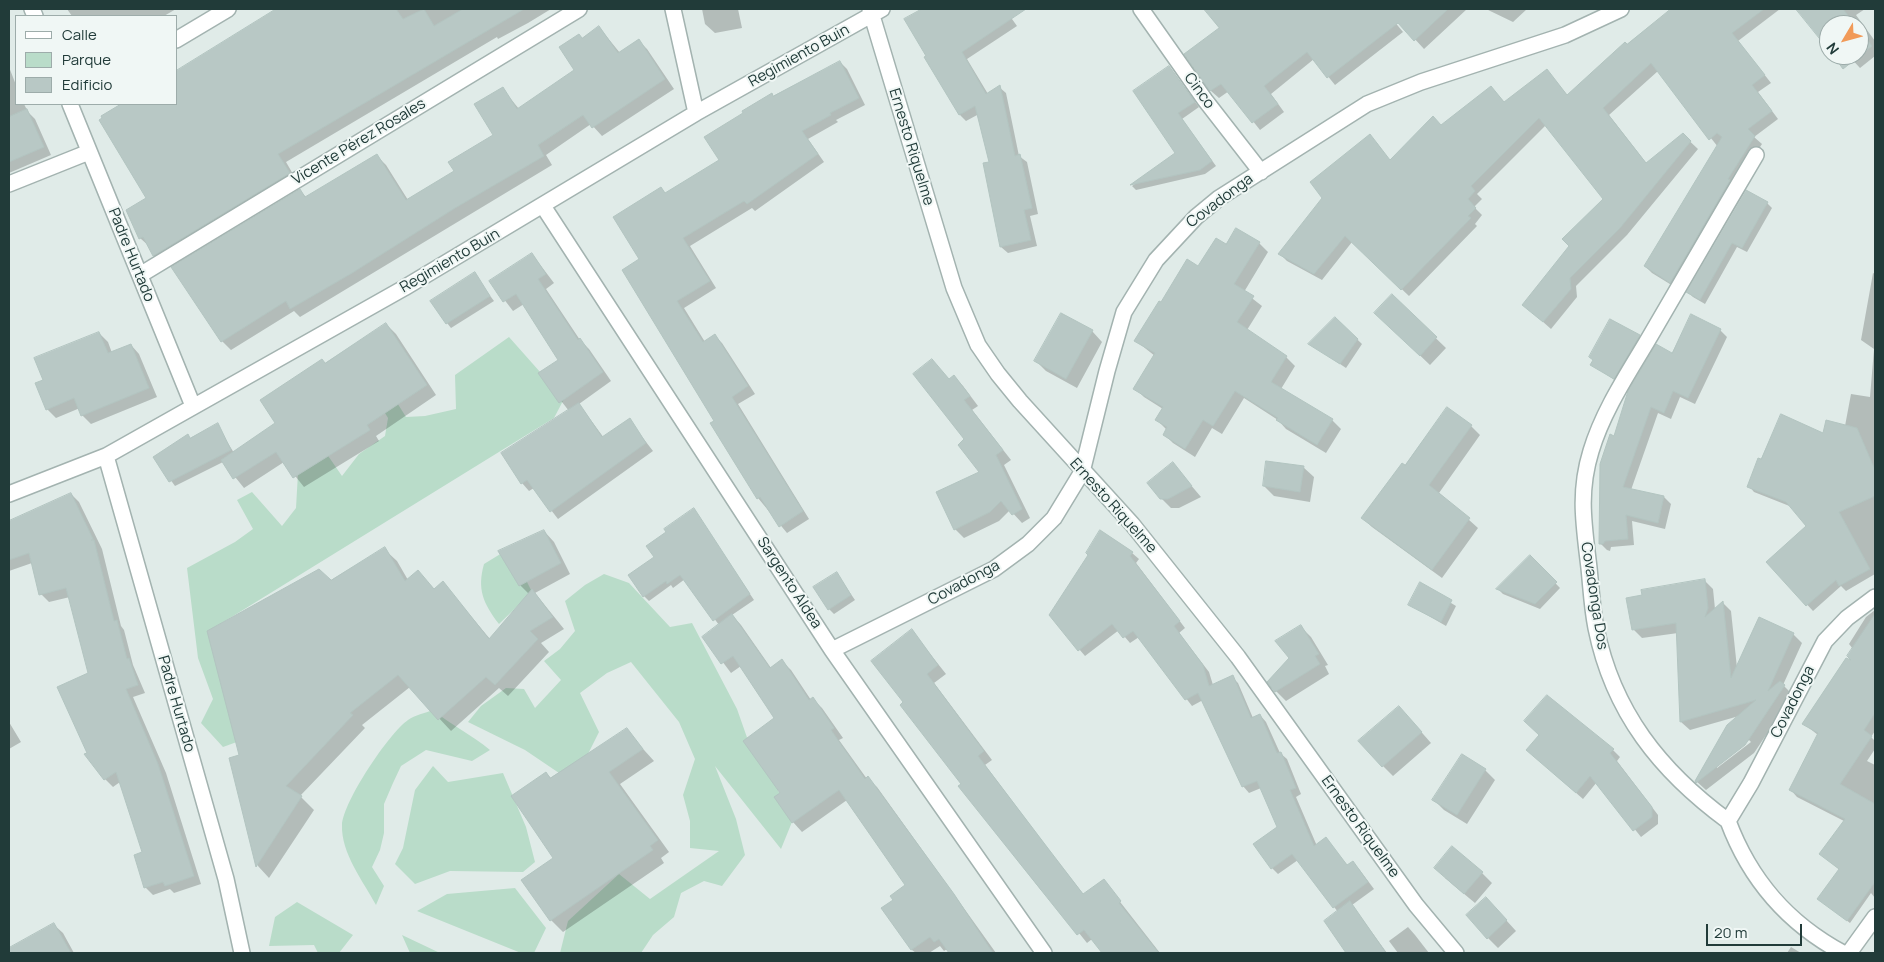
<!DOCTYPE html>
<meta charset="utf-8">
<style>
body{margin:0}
#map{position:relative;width:1884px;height:962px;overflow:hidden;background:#e0ebe8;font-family:Manrope,sans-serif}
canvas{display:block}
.frame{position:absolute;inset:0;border:10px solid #213b39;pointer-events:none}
.legend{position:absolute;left:15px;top:15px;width:162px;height:90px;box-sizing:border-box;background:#f0f7f5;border:1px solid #9dacaa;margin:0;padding:6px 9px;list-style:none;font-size:15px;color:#213b39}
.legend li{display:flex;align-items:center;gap:10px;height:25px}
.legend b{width:25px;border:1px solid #9dacaa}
.north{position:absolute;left:1819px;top:15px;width:50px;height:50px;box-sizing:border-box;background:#f0f7f5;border:1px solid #9dacaa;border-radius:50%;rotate:233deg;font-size:14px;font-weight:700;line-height:20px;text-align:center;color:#213b39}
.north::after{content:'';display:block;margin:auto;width:18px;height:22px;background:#f19a58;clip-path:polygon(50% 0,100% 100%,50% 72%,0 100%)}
.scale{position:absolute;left:1706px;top:924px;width:96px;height:22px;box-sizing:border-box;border:2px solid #213b39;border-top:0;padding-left:6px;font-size:15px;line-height:18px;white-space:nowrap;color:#213b39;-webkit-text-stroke:4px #f0f7f5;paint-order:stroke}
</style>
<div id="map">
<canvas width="1884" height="962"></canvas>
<div class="frame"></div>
<ul class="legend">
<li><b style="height:6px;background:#fff"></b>Calle</li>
<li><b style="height:14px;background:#b9dcc9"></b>Parque</li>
<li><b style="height:14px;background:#b8c8c5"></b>Edificio</li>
</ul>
<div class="north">N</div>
<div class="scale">20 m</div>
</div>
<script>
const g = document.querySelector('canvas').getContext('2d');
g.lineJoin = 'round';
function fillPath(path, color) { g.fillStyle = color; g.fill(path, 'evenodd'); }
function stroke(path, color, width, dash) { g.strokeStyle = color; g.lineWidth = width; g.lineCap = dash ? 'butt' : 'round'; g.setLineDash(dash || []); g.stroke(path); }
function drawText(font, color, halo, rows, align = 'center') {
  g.font = font + ' Manrope,sans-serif'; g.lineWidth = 4; g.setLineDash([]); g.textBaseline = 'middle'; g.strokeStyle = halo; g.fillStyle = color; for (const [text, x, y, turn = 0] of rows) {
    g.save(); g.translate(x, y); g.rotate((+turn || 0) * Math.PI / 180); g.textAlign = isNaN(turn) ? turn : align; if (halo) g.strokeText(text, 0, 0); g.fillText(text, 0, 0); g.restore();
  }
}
const green = new Path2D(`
 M509 337 564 399 554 418 217 626 245 739 223 747 201 723 213 699 198 658 187 568 235 542 253 529 237 500 252 492 282 526 296 508 298 473 322 447 342 476 359 454 385 436 388 418 353 361 366 353 406 417 425 416 456 409 455 375Z
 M502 553 517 562 532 592 499 624C483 603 477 589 484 564Z
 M604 574 629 583 670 627 692 623 737 709 750 746 773 779 792 822 781 849 715 766 736 819 745 855 722 886 704 881 681 893 674 917 653 935 641 953H560L568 921 619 874 650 899 719 851 690 848V821L683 795 695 759 679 722 631 662 607 673 580 693 599 732 582 766 559 773 525 750 468 722 481 706 506 688 524 689 535 708 561 680 544 661 560 649 575 631 565 601 585 585Z
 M433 710C451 725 472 735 490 750L472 761 426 750 401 766 393 783 384 804V833L380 850 372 867 384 886 376 905C363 881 341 853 342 825 343 802 389 733 408 720 415 715 425 713 433 710Z
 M433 766 448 782 503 773 526 827 535 862 523 872 450 871 415 884 395 864 403 848 415 790Z
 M515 888 546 928 534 953H521L417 911 447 894Z
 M297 902 353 935 339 953H318L314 945 269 946 275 917Z
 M402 935 440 953H410Z`);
const shadow = new Path2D(`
 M67 9H176L164 16H72Z
 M278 9H551L528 23 498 39 497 37 286 162 297 181 162 264 154 256 149 246 140 238 148 198 102 116 122 104H176V71H179Z
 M702 9H738L742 28 715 33 705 24Z
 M924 9H1012L1007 12 1017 26 967 59 988 94 999 87 1006 93 1019 156 1027 162 1038 214 1030 216 1037 246 1008 253 1001 247 990 163 979 114 966 121 960 115 906 19Z
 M1206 9H1307L1312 16 1322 9H1384L1403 32 1335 85 1314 59 1271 94 1284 112 1260 130 1229 91 1219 98 1211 91 1186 55 1221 29Z
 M1393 9H1467L1424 49 1390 12Z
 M1486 9H1527L1513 22Z
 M1672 9H1780L1738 41 1771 83 1758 92 1778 119 1754 137 1762 144 1734 186 1678 289 1652 273 1645 266 1718 147 1658 71 1609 115 1647 164 1683 135 1698 149 1627 235 1576 286 1577 297 1551 329 1524 305 1571 246 1605 199 1546 125 1477 194 1482 199 1474 207 1482 215 1475 224 1477 226 1409 296 1352 242 1322 280 1287 261 1280 254 1377 143 1390 161 1441 126 1491 87 1505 103 1547 71 1568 96Z
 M1798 9H1865L1856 15 1875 41V56L1860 68 1848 55H1859V25H1829V48Z
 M599 27 620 53 638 40 647 49 674 89 602 136 591 124 546 155 552 165 300 317 294 311 231 350 222 341 300 191 307 198 377 156 386 165 408 200 455 172 495 136 502 88 519 109 576 70 582 39Z
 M840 62 847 69 865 105 836 120 838 122 808 139 824 162 755 211 752 208 690 246 716 288 684 308 705 342 715 336 722 343 755 394 738 404 809 519 787 533 758 498 712 424 716 421 640 260 661 188 666 194 721 160 774 97Z
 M9 67 16 85V104H24L28 112 35 119 51 155 9 173Z
 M1169 67 1199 107 1182 119 1216 166 1205 174 1136 190 1132 186 1177 153Z
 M1767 203 1772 208 1747 252 1737 247 1705 304 1693 297 1688 292Z
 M1237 230 1259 243 1268 252 1244 292 1262 306 1247 330 1286 357 1295 366 1281 389 1332 420 1341 429 1326 453 1286 429 1278 420 1244 398 1222 434 1212 428 1195 457 1173 443 1164 434 1167 430 1157 420 1163 409 1144 397 1135 388 1155 356 1136 341 1188 261 1199 268 1227 246Z
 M532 254 554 283 546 289 580 340 589 349 611 381 579 404 604 438 629 420 653 451 558 519 534 488 529 491 522 483 569 411 540 374 560 360 524 304 513 311 490 281Z
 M1873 273 1875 274V574L1846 591 1841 586 1813 611 1768 562 1807 527 1792 507 1754 492 1749 486 1762 460 1845 426 1851 394 1870 397 1874 349 1861 340Z
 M474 274 494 301 451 328 447 323Z
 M1392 296 1446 348 1430 365 1386 323Z
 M1061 315 1092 331 1102 342 1077 388 1046 371 1036 361Z
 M1335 318 1362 344 1346 368 1310 344Z
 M386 324 396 334 436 395 376 436 379 441 304 487 284 462 244 488 223 462 175 486 154 457 217 425 234 453 277 424 325 364Z
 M1720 330 1727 337 1695 404 1680 397 1671 419 1658 413 1631 490 1664 497 1671 504 1665 529 1632 521 1634 545 1611 547 1610 551 1607 550 1600 543 1615 437 1673 355Z
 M99 333 108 342 112 353 131 345 139 354 157 397 91 424 82 415 80 408 56 418 47 409 44 380Z
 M1639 336 1644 341 1619 383 1592 365Z
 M932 361 950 380 954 377 963 386 978 406 972 410 1011 460 1004 465 1030 518 1022 523 1010 510 999 521 964 538 955 529 981 472Z
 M1471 426 1480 435 1439 493 1478 528 1442 578 1372 527 1363 518 1405 467Z
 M1173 464 1201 497 1179 508H1171L1161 498Z
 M1303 467 1314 477 1310 502 1274 496 1264 486Z
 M71 494 79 502 102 549 121 626 124 630 133 665 145 693 133 697 166 773 201 884 174 893 170 889 153 895 145 887 144 853 120 782 113 787 105 779 89 753V673L70 597 49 602 41 594 32 563 9 571V526Z
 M694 510 754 600 732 615 741 625 771 668 782 661 791 670 811 700 813 699 822 708 843 738 839 740 867 779 877 787 996 953H951L947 949 944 951 940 946 929 953H916L912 950 883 908 894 900 907 886 847 800 802 832 793 822 781 793 776 718 741 666 731 673 704 637 719 625 685 579 673 588 671 585 649 601 644 596 656 557 668 532Z
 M544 531 554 542 570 574 535 593 564 629 541 643 549 652 508 696 499 688 451 731 410 687 362 725 365 728 300 796 314 810 269 878 258 866 230 758 241 756 331 581 384 549 397 561 408 580 418 572 435 590 443 583 490 639 529 594 520 585 500 552Z
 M1132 553 1139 559 1136 563 1185 628 1179 633 1209 672 1213 685 1232 677 1238 683 1253 718 1260 715 1266 722 1280 753 1287 759 1301 794 1296 797 1317 846 1326 839 1348 866 1353 863 1359 869 1374 889 1352 905 1387 953H1348L1325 921 1338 912 1298 860 1278 874 1272 868 1278 827 1261 788 1249 793 1243 786 1203 700 1192 706 1139 637 1130 643 1119 630 1085 656 1050 615Z
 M1530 557 1560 588 1540 609 1503 594 1498 589Z
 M837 574 855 600 834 614 829 609Z
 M1704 580 1713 589 1715 609 1723 603 1731 611 1737 668 1793 634 1802 643 1783 685 1793 695 1754 753 1706 790 1696 781 1739 716 1690 730 1681 722 1678 633 1642 638 1634 630ZM1749 740 1751 742 1717 768V764Z
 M1420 584 1456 606 1446 626 1410 605Z
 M1875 610V731L1871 737 1875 741V749L1867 761 1875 765V898L1871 893 1850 923 1819 899 1840 870 1821 854 1844 821 1797 797 1790 789 1818 735 1804 724 1856 664 1853 649 1849 644 1866 617Z
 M1301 627 1311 637 1328 665 1325 666 1329 674 1286 701 1276 691Z
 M912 631 946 674 934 683 992 760 985 765 1055 858 1084 895 1103 880 1160 953H1103L1092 939 1087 943 1051 898 1041 890 960 787 963 784 905 702Z
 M1409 718 1431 743 1393 776 1383 766Z
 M9 722 21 742 9 749Z
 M626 730 654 761 620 784 669 852 661 858 664 863 563 932 551 920 523 880 555 858 546 773 551 778Z
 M1541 735 1613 750 1620 757 1617 761 1658 815V824L1641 837 1597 782 1583 799 1535 757Z
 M1485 770 1495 780 1467 824 1444 810 1434 800Z
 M1482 873 1492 883 1475 903 1445 878Z
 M1496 909 1516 931 1498 948 1488 938Z
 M53 924 63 933 74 953H9V949Z
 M1408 927 1415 935 1429 953H1398L1389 941Z
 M1791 947 1801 953H1787Z`);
const building = new Path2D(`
 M276 9H396L403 19 424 9 434 26 463 9H524L278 154 290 173 153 256 143 237 139 239 126 210 146 198 99 120 102 118 101 116 121 104H176V71Z
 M922 9H1026L962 52 986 94 1000 85 1015 156 1020 154 1032 208 1024 210 1031 240 1000 247 983 163 989 162 975 106 959 115 924 57 926 56 904 19Z
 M1204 9H1448L1414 41 1398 23 1327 78 1307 52 1264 86 1278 104 1252 123 1221 84 1210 91 1184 54 1219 28Z
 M1671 9H1764L1732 33 1765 75 1752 85 1772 111 1748 129 1755 136 1728 179 1730 180 1670 283 1644 266 1722 137 1717 133 1709 140 1651 63 1603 108 1646 163 1683 133 1691 141 1620 228 1570 278 1571 289 1543 322 1522 305 1569 246 1562 239 1603 199 1539 118 1471 186 1475 191 1468 199 1476 208 1468 216 1471 218 1401 290 1345 236 1314 274 1278 254 1322 198 1310 182 1370 134 1390 160 1433 116 1441 125 1491 86 1504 102 1547 69 1567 95 1625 42 1627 44Z
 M1796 9H1843L1855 25H1829V50Z
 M599 26 618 53 639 39 665 79 592 128 583 115 538 145 544 156 455 208 352 273 290 309 286 301 221 342 171 267 300 189 305 197 377 154 406 200 454 171 448 162 493 135 474 104 503 87 517 109 574 70 559 47 579 34 582 38Z
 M1859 30 1872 46 1843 69 1833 55H1859Z
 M840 61 859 98 830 113 831 115 802 131 818 154 747 204 744 201 683 238 710 281 677 301 703 342 715 334 748 386 732 397 803 511 779 527 760 497 757 499 710 423 714 421 622 270 639 259 613 217 661 187 665 193 719 160 704 137 743 113 742 111 772 93 773 96Z
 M1169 66 1195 102 1178 113 1212 161 1200 170 1130 185 1175 153 1133 91Z
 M27 109 44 147 9 162V117Z
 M1746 190 1768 202 1742 248 1732 243 1700 300 1686 292Z
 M1236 228 1260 242 1234 284 1254 296 1237 322 1287 356 1271 382 1333 419 1317 445 1276 420 1278 418 1235 391 1213 426 1203 420 1185 449 1163 435 1167 427 1155 420 1163 407 1133 389 1155 353 1134 341 1159 301 1161 302 1187 259 1198 266 1216 238 1226 244Z
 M532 253 546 274 538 279 578 340 580 338 603 372 559 403 538 373 558 360 516 294 503 302 489 281Z
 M475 272 490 296 446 324 430 301Z
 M1392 294 1437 337 1420 356 1374 313Z
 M1061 313 1093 330 1066 379 1034 361Z
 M1691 314 1721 329 1688 398 1673 391 1664 413 1651 407 1623 487 1664 496 1658 523 1626 515 1628 539 1605 541 1603 544H1599L1600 464 1610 434 1614 436 1628 391 1656 344 1672 353Z
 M1335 317 1358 339 1340 364 1308 344Z
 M1610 319 1640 335 1614 379 1590 365 1593 360 1589 357Z
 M386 323 427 385 367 425 370 430 293 478 276 452 233 479 221 460 275 423 260 400 322 359 325 363Z
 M99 332 108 353 131 344 149 388 81 416 74 398 46 410 35 383 43 380 34 358Z
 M932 359 949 379 954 375 970 396 964 400 1003 450 996 455 1022 509 1012 515 1001 501 990 512 954 530 936 492 979 472 958 445 964 439 913 374Z
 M579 403 602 437 630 418 646 443 550 512 527 480 521 484 501 453Z
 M1447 407 1472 425 1429 485 1470 518 1432 570 1361 518 1402 463 1405 465Z
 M1781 414 1823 433 1826 420 1857 428 1875 470V496L1839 512 1870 569 1839 586 1836 580 1806 606 1766 562 1806 526 1786 502 1747 487 1758 458 1761 459Z
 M218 423 231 450 169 482 153 457 188 434 190 438Z
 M1266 461 1304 466 1300 492 1263 486Z
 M1173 462 1192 486 1168 499H1160L1147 483Z
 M71 493 93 539 91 540H94L114 621 117 620 127 659 129 658 138 685 126 689 158 764 194 876 165 886 163 882 144 888 134 855 142 852 116 772 104 780 84 754 87 753 57 687 88 673 66 588 39 595 29 553 9 560V521Z
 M694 508 750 594 713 621 680 575 667 584 666 581 643 597 628 575 654 557 646 546 666 532 664 529Z
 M544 530 561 563 519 586 498 551Z
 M1100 530 1133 552 1130 556 1180 621 1174 626 1203 665 1209 686 1233 675 1251 718 1260 714 1277 753 1281 752 1296 788 1290 790 1314 846 1326 837 1347 865 1353 861 1368 882 1333 908 1292 854 1271 869 1253 844 1277 827 1257 781 1242 787 1198 693 1185 700 1133 631 1123 638 1112 624 1078 651 1049 615 1088 555 1086 553Z
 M385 547 405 581 418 570 434 589 443 581 489 639 532 589 553 617 530 631 538 639 495 685 486 677 438 720 398 675 350 713 353 715 286 786 302 796 256 867 229 758 239 755 207 631 319 569 331 580Z
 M1530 555 1557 582 1535 604 1496 589Z
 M837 572 851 595 828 610 813 587Z
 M1705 579 1708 608 1705 617 1723 601 1731 678 1759 617 1794 633 1768 691 1780 681 1785 685 1745 745 1696 783 1695 781 1727 725 1756 700 1680 722 1676 623 1632 630 1626 598 1642 595 1641 590Z
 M1420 582 1452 600 1441 622 1408 605Z
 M732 614 770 668 782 659 809 700 813 697 834 728 831 730 865 779 868 776 954 894 993 953H949L939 939 934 942 930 937 911 950 881 908 893 900 890 896 905 885 839 790 792 823 774 797 780 793 743 741 774 718 733 656 721 664 702 637Z
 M1875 614V713L1864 730 1872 736 1840 784 1875 804V882L1847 921 1817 899 1839 869 1819 854 1845 819 1789 790 1818 733 1802 724 1846 658 1851 660 1847 656Z
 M1301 625 1319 654 1315 656 1320 664 1275 692 1267 682 1289 658 1275 641Z
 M912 629 938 665 927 674 984 751 978 756 1047 847 1083 894 1104 879 1121 901 1119 903 1159 953H1102L1084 930 1077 935 958 786 961 784 900 705 903 702 871 661Z
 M1547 695 1614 749 1610 753 1652 807V817L1633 831 1590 776 1576 793 1526 750 1539 735 1524 721Z
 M1399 706 1422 732 1382 767 1358 741Z
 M627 728 643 749 609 772 658 840 650 846 653 850 550 921 521 880 553 858 511 796 546 772 550 778Z
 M1462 754 1486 769 1457 815 1432 800Z
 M1452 846 1483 872 1464 894 1434 868Z
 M1486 897 1507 920 1487 939 1466 915Z
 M1350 901 1386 953H1346L1324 921Z
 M54 923 71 953H9V948Z`);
const minor = new Path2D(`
 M32 9 35 16
 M673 9 696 113
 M870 9 954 288 978 345 998 374 1020 401 1132 524 1238 657 1416 905 1456 953
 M1141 9 1205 100 1261 172
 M176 40 228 9
 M70 104 193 406
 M9 184 89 152
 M543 206 832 650 1044 953
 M140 275 579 9
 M106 456 226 879 242 953
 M9 494 106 456 404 288 696 113 882 9
 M832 650 994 569 1028 544 1054 518 1082 472 1107 371 1124 312 1156 260 1196 217 1219 198 1367 104 1421 82 1565 35 1621 9
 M1728 821C1660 771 1613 712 1596 628 1592 608 1591 587 1589 568 1584 525 1578 493 1591 451 1604 408 1630 371 1652 333 1687 273 1721 214 1756 155
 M1728 821 1751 783 1825 641 1847 618 1875 597
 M1728 821C1750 880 1787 923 1843 953
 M1849 953 1875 917`);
const streetNames = [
 ["Regimiento Buin",799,56,-29],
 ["Cinco",1199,91,54],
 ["Vicente Pérez Rosales",359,142,-31],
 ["Ernesto Riquelme",911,147,73],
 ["Covadonga",1220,201,-37],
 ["Padre Hurtado",131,255,68],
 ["Regimiento Buin",450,261,-30],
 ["Ernesto Riquelme",1113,506,48],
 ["Sargento Aldea",789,583,57],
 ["Covadonga",964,583,-28],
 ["Covadonga Dos",1594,596,81],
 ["Covadonga",1793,702,-63],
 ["Padre Hurtado",176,704,74],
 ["Ernesto Riquelme",1360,827,54]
];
fillPath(green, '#b9dcc9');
fillPath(shadow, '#0003');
fillPath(building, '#b8c8c5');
stroke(building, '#b2c4c0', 1);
stroke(minor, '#a3b3b0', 18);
stroke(minor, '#fff', 15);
drawText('15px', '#213b39', '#f0f7f5', streetNames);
</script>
